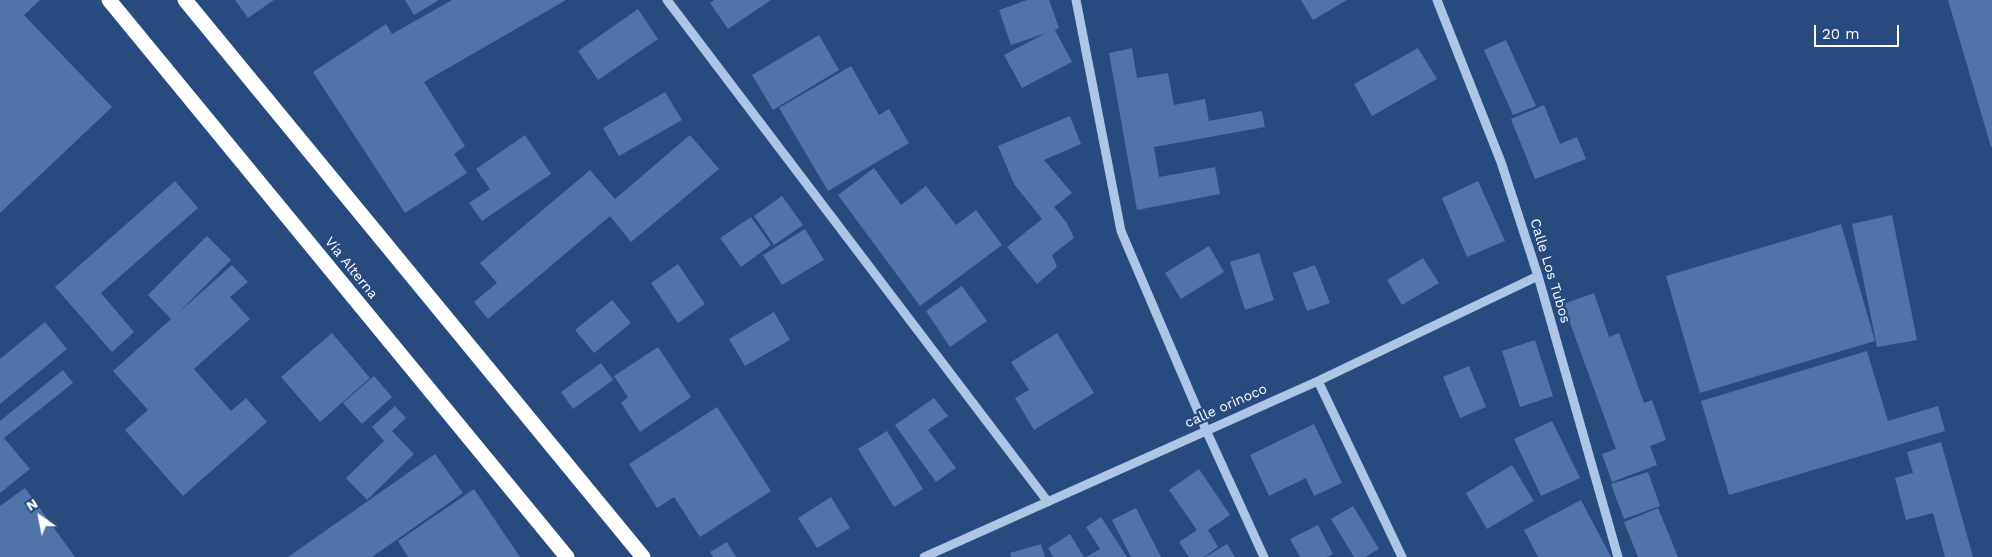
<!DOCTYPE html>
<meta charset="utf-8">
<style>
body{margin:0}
#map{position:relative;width:1992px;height:557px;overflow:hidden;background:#274a7f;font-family:"Work Sans",sans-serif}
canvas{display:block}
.north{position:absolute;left:15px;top:492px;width:50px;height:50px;-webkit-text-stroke:4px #274a7f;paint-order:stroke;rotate:327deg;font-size:14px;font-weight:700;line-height:20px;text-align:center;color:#fff}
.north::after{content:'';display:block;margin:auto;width:18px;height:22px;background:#fff;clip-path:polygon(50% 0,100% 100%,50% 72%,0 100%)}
.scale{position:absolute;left:1814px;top:25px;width:85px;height:22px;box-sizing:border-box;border:2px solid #fff;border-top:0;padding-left:6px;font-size:15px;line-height:18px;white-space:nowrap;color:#fff;-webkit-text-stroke:4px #274a7f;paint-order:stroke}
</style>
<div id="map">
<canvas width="1992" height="557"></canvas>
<div class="north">N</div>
<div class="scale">20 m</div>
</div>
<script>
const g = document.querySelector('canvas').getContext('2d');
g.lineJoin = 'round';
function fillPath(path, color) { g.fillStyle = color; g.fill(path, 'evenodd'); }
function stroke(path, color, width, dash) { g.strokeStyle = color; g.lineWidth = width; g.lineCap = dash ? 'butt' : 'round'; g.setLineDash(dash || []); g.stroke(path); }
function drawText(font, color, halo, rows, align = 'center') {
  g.font = font + ' "Work Sans",sans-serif'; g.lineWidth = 5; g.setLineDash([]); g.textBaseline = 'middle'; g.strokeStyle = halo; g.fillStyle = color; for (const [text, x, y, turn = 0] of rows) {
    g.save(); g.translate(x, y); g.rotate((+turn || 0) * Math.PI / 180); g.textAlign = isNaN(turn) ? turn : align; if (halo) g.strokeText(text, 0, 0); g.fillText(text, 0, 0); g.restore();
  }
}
const building = new Path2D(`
 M0 0H40L24 15 112 107 0 213Z
 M235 0H274L248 18Z
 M405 0H439L414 15Z
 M452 0H566L424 82 465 146 454 154 467 173 405 213 313 72 386 24 392 34Z
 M714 0H771L728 29 710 3Z
 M1027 0H1049L1059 28 1055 30 1072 62 1022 88 1004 55 1046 33 1011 45 999 10Z
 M1301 0H1347L1313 20Z
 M1948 0H1992V147H1991Z
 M638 9 658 39 598 80 578 51Z
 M819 35 839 70 773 110 752 75Z
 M1506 40 1536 106 1513 115 1484 50Z
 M1132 48 1137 78 1168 73 1174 105 1205 99 1209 121 1262 111 1265 127 1154 147 1159 177 1215 167 1220 194 1137 210 1109 53Z
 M1418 48 1437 79 1372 116 1354 84Z
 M851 66 879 115 889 109 909 143 828 191 779 108Z
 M665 92 682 120 619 156 603 128Z
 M1544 105 1560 144 1577 137 1586 159 1535 179 1511 119Z
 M1070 116 1081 144 1044 160 1072 193 1054 207 1067 223 1074 238 1052 255 1057 267 1037 284 1007 247 1042 219 1014 184 998 146Z
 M525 135 551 174 482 221 469 203 490 189 476 169Z
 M690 135 719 169 631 242 610 216 488 319 474 302 497 283 480 263 590 170 615 199Z
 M874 168 901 205 926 186 956 225 976 210 1002 245 920 306 838 195Z
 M175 181 198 208 101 293 134 332 112 352 55 287Z
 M1478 181 1505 241 1467 257 1442 198Z
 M782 196 803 225 774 245 754 216Z
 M1892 215 1917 340 1877 347 1852 224Z
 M751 217 771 245 741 267 720 238Z
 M1841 224 1875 341 1700 393 1666 276Z
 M805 229 824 260 782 285 763 255Z
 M207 236 231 260 178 313 232 265 248 282 230 297 250 319 194 369 231 411 246 398 267 422 183 496 125 430 148 410 113 371 171 319 148 295Z
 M1209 246 1224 272 1181 299 1165 273Z
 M1259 253 1274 300 1245 310 1230 262Z
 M1423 258 1439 283 1402 305 1387 280Z
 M678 264 705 304 678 323 651 283Z
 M1315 265 1330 303 1307 311 1293 273Z
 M962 286 987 321 950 347 926 311Z
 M1594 293 1609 337 1619 333 1644 403 1652 400 1666 440 1650 446 1657 465 1612 482 1602 454 1616 449 1563 304Z
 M612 300 631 323 594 353 575 330Z
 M774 312 790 340 745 366 729 339Z
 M45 322 67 349 0 404V359Z
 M332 333 370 378 320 422 281 377Z
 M1057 333 1094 393 1034 430 1015 398 1029 390 1011 362Z
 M1535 340 1553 396 1520 407 1502 351Z
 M658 347 691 397 640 432 621 403 628 397 614 376Z
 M1867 351 1888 421 1938 406 1945 431 1729 495 1701 401Z
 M601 363 613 380 573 409 561 392Z
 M1469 366 1486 407 1460 418 1443 377Z
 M63 370 73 383 4 438 30 469 0 493V421Z
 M374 376 392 397 362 424 343 403Z
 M934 398 948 416 928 430 956 468 936 482 895 425Z
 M395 406 406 418 392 431 414 454 367 500 346 478 384 441 372 427Z
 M717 407 771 491 700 537 674 497 657 508 629 464Z
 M1552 421 1580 478 1541 496 1514 439Z
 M1314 424 1342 483 1314 496 1306 478 1269 496 1250 455Z
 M887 431 923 489 894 507 858 449Z
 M1941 442 1973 557H1945L1933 513 1906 520 1895 478 1913 473 1907 452Z
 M435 454 463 493 372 557H288Z
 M1512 465 1534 501 1487 529 1466 493Z
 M1199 469 1230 515 1208 530 1218 547 1204 557H1189L1179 542 1197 530 1169 490Z
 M1648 472 1660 506 1624 519 1611 484Z
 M25 488 75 557H0V506Z
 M474 489 520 557H408L398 541Z
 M831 497 850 528 817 548 798 518Z
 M1581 500 1611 557H1538L1524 530Z
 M1353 506 1379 549 1365 557H1354L1331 519Z
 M1136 508 1161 557H1131L1112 520Z
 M1658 508 1678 557H1638L1624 522Z
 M1101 517 1127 557H1086L1100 549 1086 527Z
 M1318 525 1333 554 1327 557H1300L1290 539Z
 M1070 534 1084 557H1053L1048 548Z
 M727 542 736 557H713L710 552Z
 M1041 544 1045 557H1011L1010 553Z
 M1227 544 1235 557H1205Z`);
const minor = new Path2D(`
 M667 0 1048 502
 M1076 0 1121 231 1206 430 1264 557
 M1437 0 1501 162 1538 276 1618 557
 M1318 381 1402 557
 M924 557 1318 381 1538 276`);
const highway = new Path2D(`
 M109 0 567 557
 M185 0 643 557`);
const streetNames = [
 ["Vía Alterna",351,268,51],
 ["Calle Los Tubos",1550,271,73],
 ["calle orinoco",1226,406,-24]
];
fillPath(building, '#5074a7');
stroke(minor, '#aec5e5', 9);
stroke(highway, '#fff', 15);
drawText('14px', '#fff', '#274a7f', streetNames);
</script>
